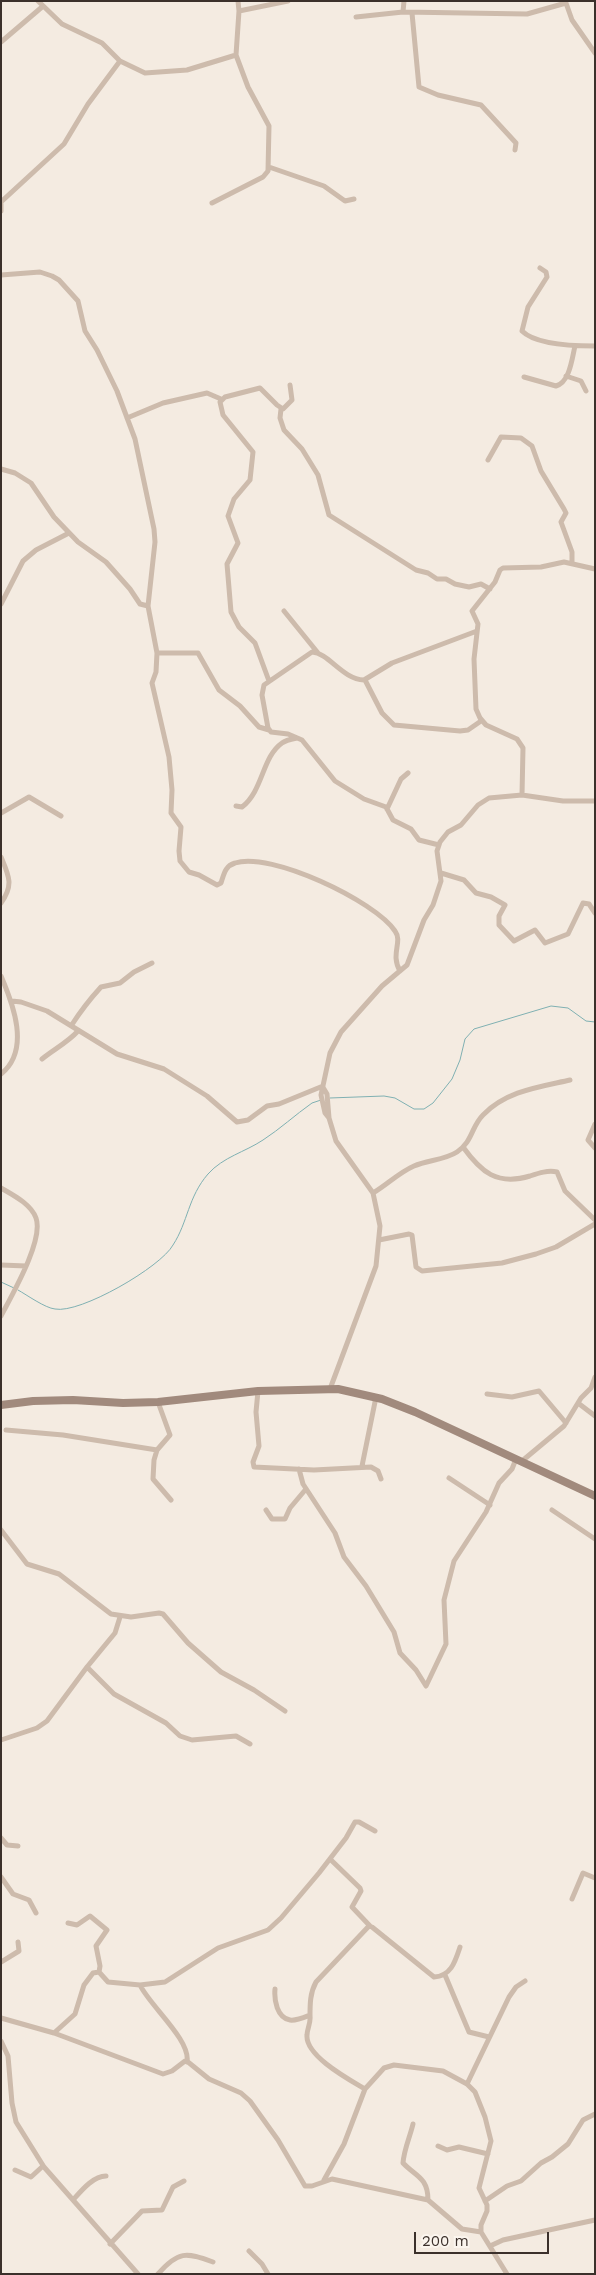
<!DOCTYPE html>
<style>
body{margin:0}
#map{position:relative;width:596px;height:2275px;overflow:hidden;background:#f4ebe1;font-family:"Work Sans",sans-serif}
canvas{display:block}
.frame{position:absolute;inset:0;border:2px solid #3b302b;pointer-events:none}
.scale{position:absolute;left:414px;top:2232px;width:135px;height:22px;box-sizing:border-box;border:2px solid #3b302b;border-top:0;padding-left:6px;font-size:15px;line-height:18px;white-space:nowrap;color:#3b302b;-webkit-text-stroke:4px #fbf5ee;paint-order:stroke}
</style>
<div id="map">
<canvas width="596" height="2275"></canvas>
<div class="frame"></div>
<div class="scale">200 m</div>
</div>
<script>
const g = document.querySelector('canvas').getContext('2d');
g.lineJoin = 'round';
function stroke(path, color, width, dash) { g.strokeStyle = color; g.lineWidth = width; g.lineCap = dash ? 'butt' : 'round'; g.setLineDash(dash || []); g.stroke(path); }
const stream = new Path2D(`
 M330 1098 384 1096 395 1098 414 1109H424L433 1103 452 1079 460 1060 465 1039 474 1029 551 1006 568 1008 586 1021 595 1022
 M1 1282 14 1288
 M18 1290C27 1295 45 1308 55 1309 80 1314 161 1267 173 1245 188 1222 188 1197 208 1174 223 1157 245 1152 263 1140 280 1129 295 1115 312 1103L321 1100`);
const street = new Path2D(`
 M38 1 62 24 102 43 120 61 145 73 187 70 236 55 239 11 288 1
 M238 1 239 11
 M403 12 404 1
 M412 13 419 87 438 95 481 105 516 143 515 150
 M356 17 403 12 527 14 566 3 572 20 595 53
 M1 42 42 7
 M269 167 324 186 345 201 354 199
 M1 202 64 144 88 104 120 61
 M212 203 263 177 268 171 269 126 248 87 236 55
 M1 204V211
 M540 268 546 272 547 277 528 307 522 331C536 345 575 346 595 346
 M1 275 40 272 52 276 59 280 78 301 85 331 97 350 117 391 135 439 154 529 155 542 148 606 157 653 156 672 152 683 169 757 172 790 171 813 181 827 179 851 180 861 189 872 199 875 217 885 221 883C224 874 225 866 235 863 270 851 375 901 395 931 403 942 390 954 400 971
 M566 376 581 381 586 391
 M524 377 556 386C570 382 572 358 575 346
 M281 409 280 418 284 430 302 449 318 475 329 515 416 570 428 573 437 579H446L455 584 469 587 481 584 490 589
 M127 418 163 403 207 393 221 399
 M488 460 501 437 521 438 532 446 541 471 564 509 566 513 561 522 572 552V562
 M1 469 15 473 31 483 54 517 78 542 106 562 130 589 140 604 148 606
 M1 604 23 561 36 550 69 533
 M284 611 318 653
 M157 653H198L219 690 240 706 259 727 269 730
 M365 680 382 713 394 725 460 731 468 730 481 721
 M269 681 255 643 239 627 231 612 227 564 238 543 228 516 234 499 250 480 253 452 223 415 220 402 225 397 260 388 277 405 283 409 292 400 290 385
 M522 795 523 748 517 739 486 725 480 718 476 709 474 659 478 624 472 611 495 582 500 570 503 568 541 567 564 562 595 569
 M236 806 242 807C263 791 262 757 282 743 286 740 292 739 297 738
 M387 809 401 779 408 773
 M1 813 29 797 61 816
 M439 845 419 840 411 829 393 820 386 807 364 799 335 781 302 740 288 734 271 732 268 728 262 695 264 685 312 652C329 653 342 679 364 680L392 663 477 631
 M1 857C9 876 14 885 1 903
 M441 873 464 880 476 893 491 897 505 905 499 916V925L514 941 535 930 545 943 568 934 583 903 589 904 595 913
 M1 976C13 1004 31 1050 1 1074
 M12 1001 21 1002 47 1011 117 1054 164 1069 207 1096 237 1122 248 1120 267 1106 279 1104 323 1086
 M71 1026C80 1012 90 999 101 987L120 983 134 972 152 963
 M42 1059C54 1049 67 1043 78 1031
 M324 1089 327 1094 329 1118
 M595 1124 588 1140 595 1148
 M463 1147C481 1172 497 1186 530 1176 539 1173 548 1170 557 1172L565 1191 595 1220
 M1 1188C13 1195 31 1204 36 1218 44 1240 12 1295 1 1316
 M373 1193C387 1185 398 1173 414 1166 427 1160 445 1160 457 1152 473 1141 471 1127 483 1115 506 1091 539 1087 570 1080
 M379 1240 409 1234 412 1235 416 1267 422 1271 502 1263 536 1254 556 1247 595 1224
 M1 1265 26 1266
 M330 1389 376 1266 380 1226 373 1193 336 1141 329 1118 325 1113 321 1095 330 1053 341 1032 382 986 407 965 424 920 433 905 441 881 437 851 440 842 448 832 461 825 478 805 489 798 522 795 563 801H595
 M258 1391 256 1412 259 1446 253 1462 254 1467 314 1470 371 1467 378 1471 381 1479
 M487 1394 512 1397 539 1391 566 1423
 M578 1403 595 1416
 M6 1430 63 1435 157 1450 170 1435 158 1402
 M157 1450 154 1460 153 1479 171 1500
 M522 1461 564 1426 581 1398 591 1388 595 1377
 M362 1466 376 1397
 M299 1469 303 1484 335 1533 344 1557 366 1586 394 1632 400 1653 416 1670 426 1686 446 1644 444 1600 454 1561 486 1512 499 1483 512 1469 516 1459
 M449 1478 490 1505
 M266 1510 272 1519H285L290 1508 306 1489
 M552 1510 595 1539
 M1 1530 27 1564 59 1574 111 1614 131 1617 159 1613 163 1614 188 1643 221 1672 254 1690 285 1711
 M120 1617 115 1633 87 1667 114 1694 166 1723 180 1736 192 1740 236 1736 250 1744
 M1 1740 37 1728 47 1721 87 1667
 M1 1838 7 1845 18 1846
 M330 1859 360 1888 361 1891 352 1907 370 1926
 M1 1877 13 1894 29 1900 36 1913
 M572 1899 583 1873 595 1878
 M68 1923 77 1925 90 1916 107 1930 96 1946 100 1966 99 1972
 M460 1947C455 1962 451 1976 434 1977L372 1927 369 1926 316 1982C310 1993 310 2004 310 2016 311 2023 307 2029 307 2035 305 2056 350 2080 365 2089L384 2068 394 2065 443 2071 467 2084 475 2092 485 2117 491 2141 479 2188 487 2205V2211L481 2225V2232L507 2274
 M1 1962 19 1951 18 1942
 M445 1975 469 2032 489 2037
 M140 1985C150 2006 191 2040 187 2062
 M275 1989C274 2000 277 2018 290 2020 296 2021 305 2017 310 2015
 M1 2018 54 2033 75 2014 84 1985 93 1973 99 1972 108 1982 140 1985 165 1982 218 1948 268 1930 281 1918 319 1873 346 1838 355 1822H359L375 1831
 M54 2033 163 2074 172 2071 185 2061 188 2062 209 2079 241 2093 250 2101 278 2140 305 2186H312L332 2179 428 2200 462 2229 481 2232
 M1 2041 8 2056 12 2103 16 2122 44 2167 138 2274
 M467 2084 509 1997 516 1987 525 1981
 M413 2124C410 2137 404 2149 403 2163 415 2176 428 2177 428 2200
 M438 2146 447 2150 459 2147 488 2154
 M15 2170 31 2177 43 2166
 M324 2180 344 2144 365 2089
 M73 2200C81 2191 93 2176 106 2176
 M485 2201 507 2186 521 2181 541 2163 552 2157 568 2144 583 2120 595 2114
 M110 2244 142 2211 162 2210 173 2187 184 2181
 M490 2246 503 2240 595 2220
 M249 2251 262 2264 268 2274
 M158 2274C178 2251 186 2252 213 2262`);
const secondary = new Path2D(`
 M1 1405 33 1401 73 1400 123 1403 158 1402 258 1391 338 1389 382 1399 415 1412 595 1496`);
stroke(stream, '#7fb0b2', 1);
stroke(street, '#cdbbac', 5);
stroke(secondary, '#a18a7d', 8);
</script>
